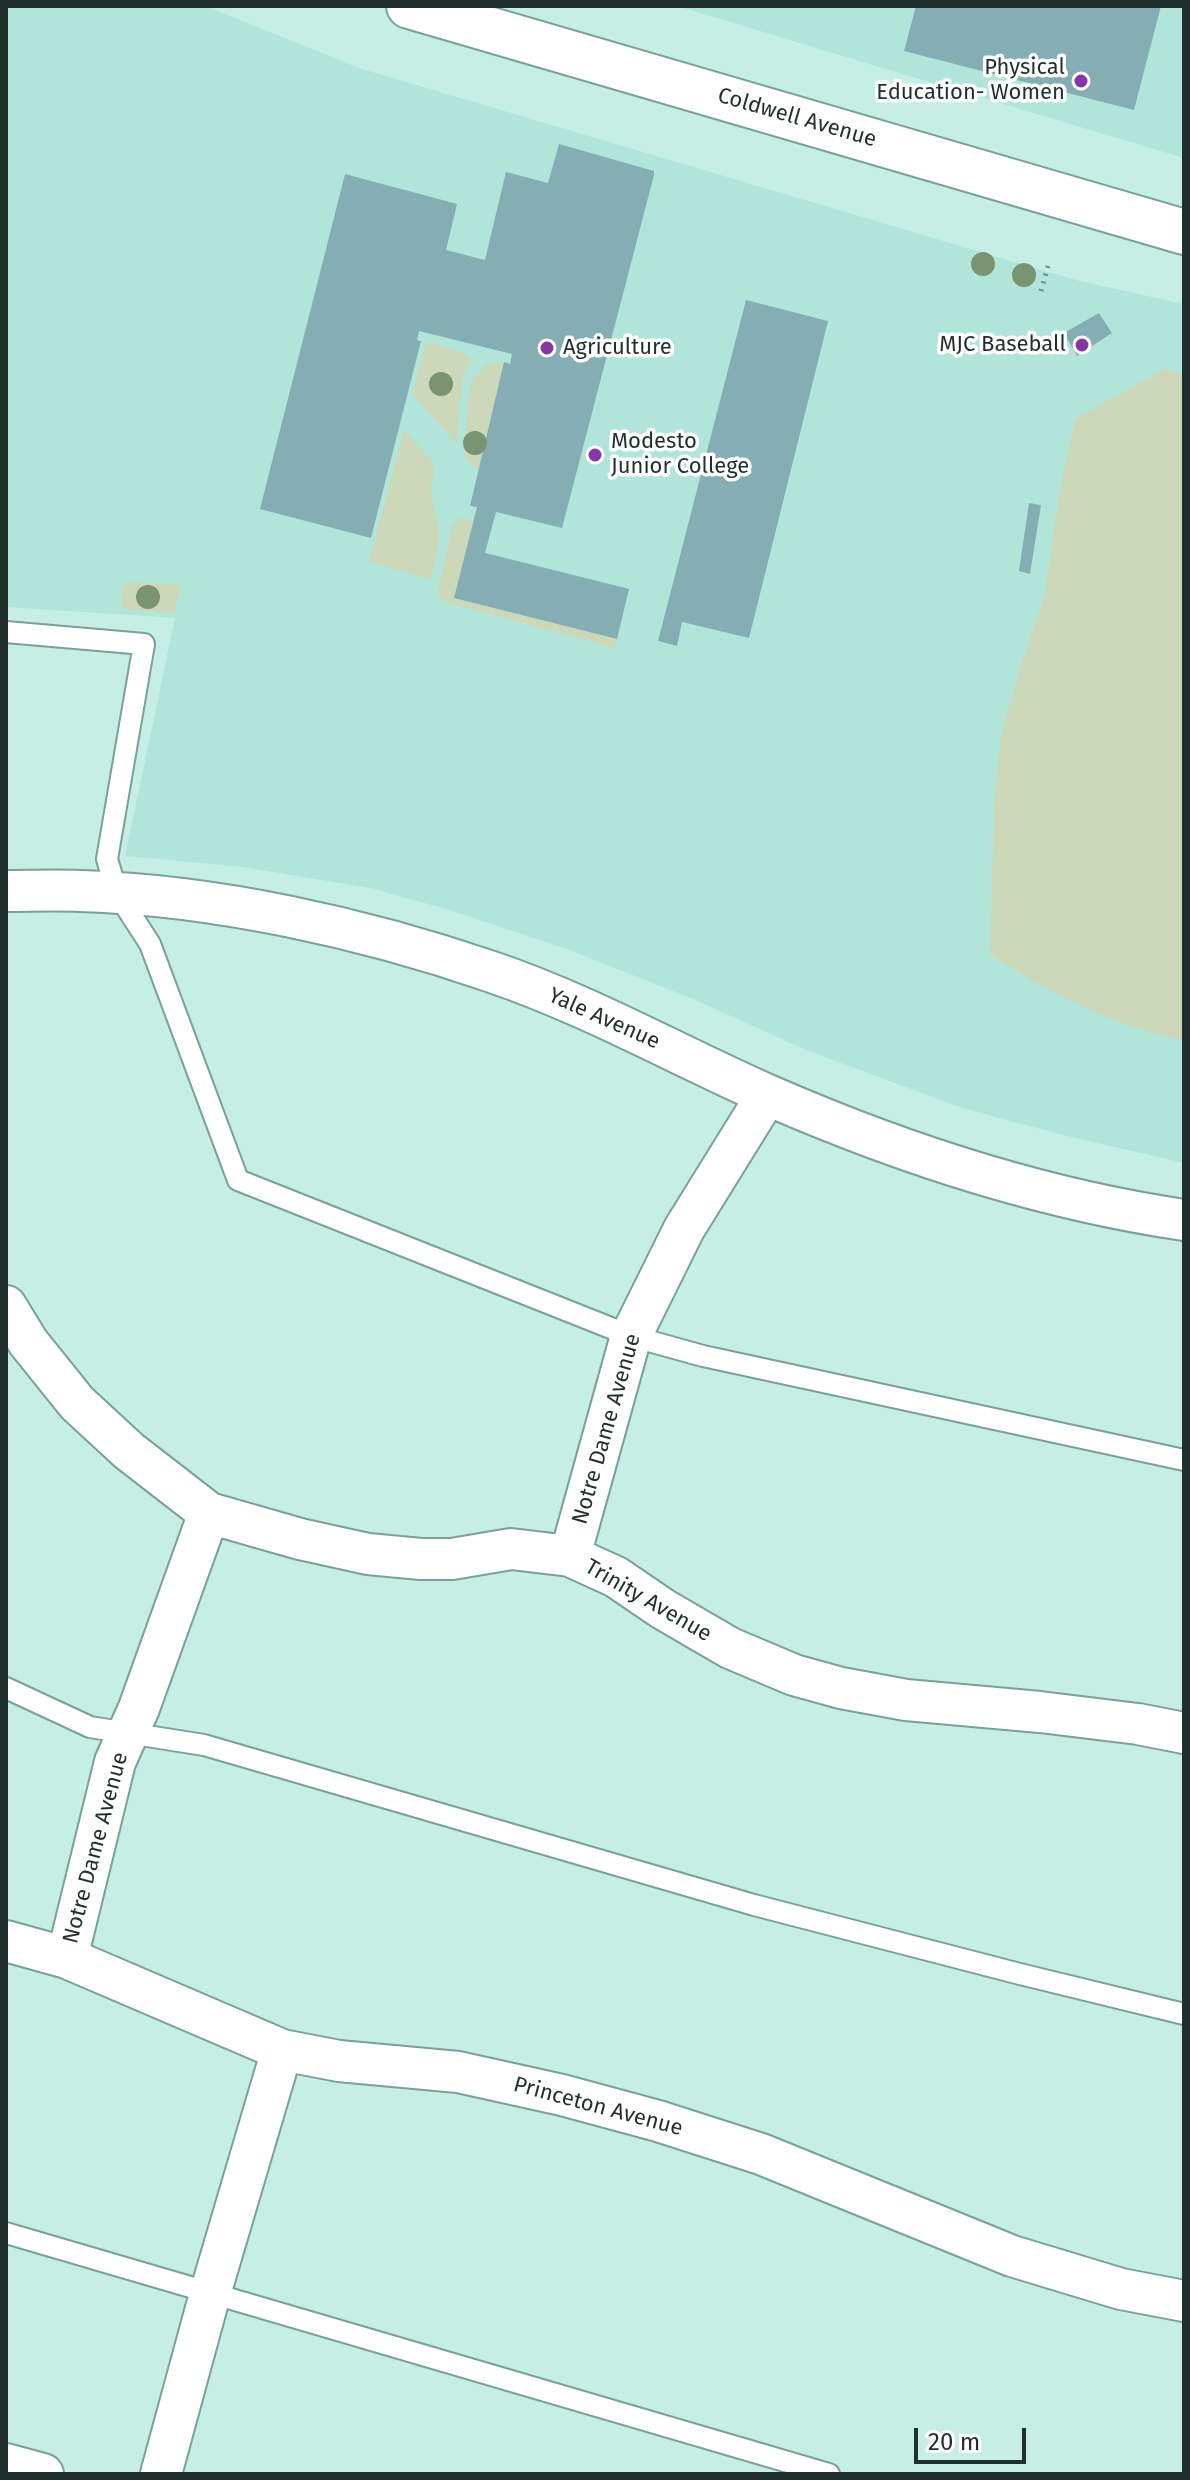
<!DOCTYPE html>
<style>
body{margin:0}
#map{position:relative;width:1190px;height:2480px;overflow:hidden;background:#c5efe5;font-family:"Fira Sans",sans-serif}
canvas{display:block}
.frame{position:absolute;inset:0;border:8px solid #1f2f2b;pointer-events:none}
.scale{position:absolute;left:914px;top:2428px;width:112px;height:36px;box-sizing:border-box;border:4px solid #1f2f2b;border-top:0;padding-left:10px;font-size:24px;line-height:28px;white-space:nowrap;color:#1f2f2b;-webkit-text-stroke:6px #fff;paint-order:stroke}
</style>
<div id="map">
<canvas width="1190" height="2480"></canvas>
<div class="frame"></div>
<div class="scale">20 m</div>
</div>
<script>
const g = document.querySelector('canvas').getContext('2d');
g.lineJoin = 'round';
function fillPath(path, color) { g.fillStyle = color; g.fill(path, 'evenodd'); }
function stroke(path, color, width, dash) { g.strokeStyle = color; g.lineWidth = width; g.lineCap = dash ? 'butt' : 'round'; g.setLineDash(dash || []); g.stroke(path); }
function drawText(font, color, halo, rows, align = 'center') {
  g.font = font + ' "Fira Sans",sans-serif'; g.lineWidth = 7; g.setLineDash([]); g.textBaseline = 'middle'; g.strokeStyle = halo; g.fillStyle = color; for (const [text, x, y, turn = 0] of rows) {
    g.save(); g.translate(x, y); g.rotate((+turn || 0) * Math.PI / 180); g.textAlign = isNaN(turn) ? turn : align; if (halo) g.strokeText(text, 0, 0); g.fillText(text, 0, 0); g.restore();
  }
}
const built = new Path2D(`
 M6 6H206L359 68 1038 269 1080 281 1184 304V1163L1063 1135 962 1108 806 1050 693 999 567 949 446 909 370 888 243 867 125 856 175 618 6 607Z
 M677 6H1184V158L899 73Z`);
const green = new Path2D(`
 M426 342 462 352 471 360 463 376 456 444 413 394Z
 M504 362 478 470 464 456 469 392 472 381 486 365Z
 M1165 369 1184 375V1041C1113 1025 1050 994 990 954L994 807 1001 736 1021 665 1045 594 1060 490 1075 419Z
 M404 430 431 460 434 469 431 496 439 529V545L431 579 369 562Z
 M459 518 473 521 454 598 617 639 615 648 445 602 438 594V590L452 527Z
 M124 582 181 585 174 613 121 609Z`);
const building = new Path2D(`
 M916 6H1161L1134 110 904 51Z
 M559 144 654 171V175L562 528 496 512 485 553 629 589 617 639 454 598 477 507 470 506 504 362 510 364 512 354 419 331 417 340 421 341 371 538 260 509 345 174 457 204 446 250 485 260 506 172 548 183Z
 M746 300 828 321 749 638 682 622 677 646 658 641Z
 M1099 313 1112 333 1077 356 1064 333Z
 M1029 503 1041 505 1030 574 1019 571Z`);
const path = new Path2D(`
 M1041 291 1048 266`);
const lane = new Path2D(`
 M6 632 144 644 107 859 117 893 150 944 238 1180 631 1336 703 1356 1184 1460
 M6 1688 90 1727 204 1745 754 1905 1020 1974 1184 2014
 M6 2233 829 2474`);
const street = new Path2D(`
 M6 891C31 891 56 890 80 891 216 895 364 928 492 972 589 1005 677 1055 770 1096 901 1153 1042 1199 1184 1220
 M6 1306 28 1342 77 1403 129 1451 209 1513 300 1539 368 1554 421 1559H452L511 1549 570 1556 616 1577 663 1609 730 1648 794 1675 841 1688 906 1700 1040 1712 1138 1724 1184 1733
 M570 1556 631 1336 684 1229 767 1095
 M6 1941 67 1958 282 2050 339 2061 458 2072 562 2095 658 2121 761 2154 1012 2256 1121 2289 1184 2301
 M67 1958 115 1762 139 1708 209 1513
 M6 2464 43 2474
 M161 2474 210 2294 282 2050`);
const secondary = new Path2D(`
 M409 6 1184 232`);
const trees = [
 [983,264],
 [1024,275],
 [441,384],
 [475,443],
 [148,597]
];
const markers = [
 [1081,81,8,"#8636a5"],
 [1082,345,8,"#8636a5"],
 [547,348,8,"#8636a5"],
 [595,455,8,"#8636a5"]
];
const poiNames = [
 ["Physical",1065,68],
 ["Education- Women",1065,93],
 ["MJC Baseball",1066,345],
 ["Agriculture",563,348,"left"],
 ["Modesto",611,442,"left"],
 ["Junior College",611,467,"left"]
];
const streetNames = [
 ["Coldwell Avenue",797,118,16],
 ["Yale Avenue",604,1019,24],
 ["Notre Dame Avenue",607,1429,-74],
 ["Trinity Avenue",648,1601,30],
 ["Notre Dame Avenue",96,1848,-75],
 ["Princeton Avenue",598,2107,15]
];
fillPath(built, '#b2e5d9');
fillPath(green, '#ccd8b8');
fillPath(building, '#85aeb4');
stroke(lane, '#79a198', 24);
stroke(street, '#79a198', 44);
stroke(secondary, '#79a198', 48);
stroke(path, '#718e87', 5, [2, 6]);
stroke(lane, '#fff', 20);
stroke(street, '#fff', 40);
stroke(secondary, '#fff', 44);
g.fillStyle = '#799470';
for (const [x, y] of trees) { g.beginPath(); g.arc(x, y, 12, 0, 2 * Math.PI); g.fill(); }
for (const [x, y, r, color] of markers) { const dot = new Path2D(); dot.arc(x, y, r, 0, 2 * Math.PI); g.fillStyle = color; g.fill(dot); stroke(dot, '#fff', 3); }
drawText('22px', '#1f2f2b', '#fff', poiNames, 'right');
drawText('22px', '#1f2f2b', '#fff', streetNames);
</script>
